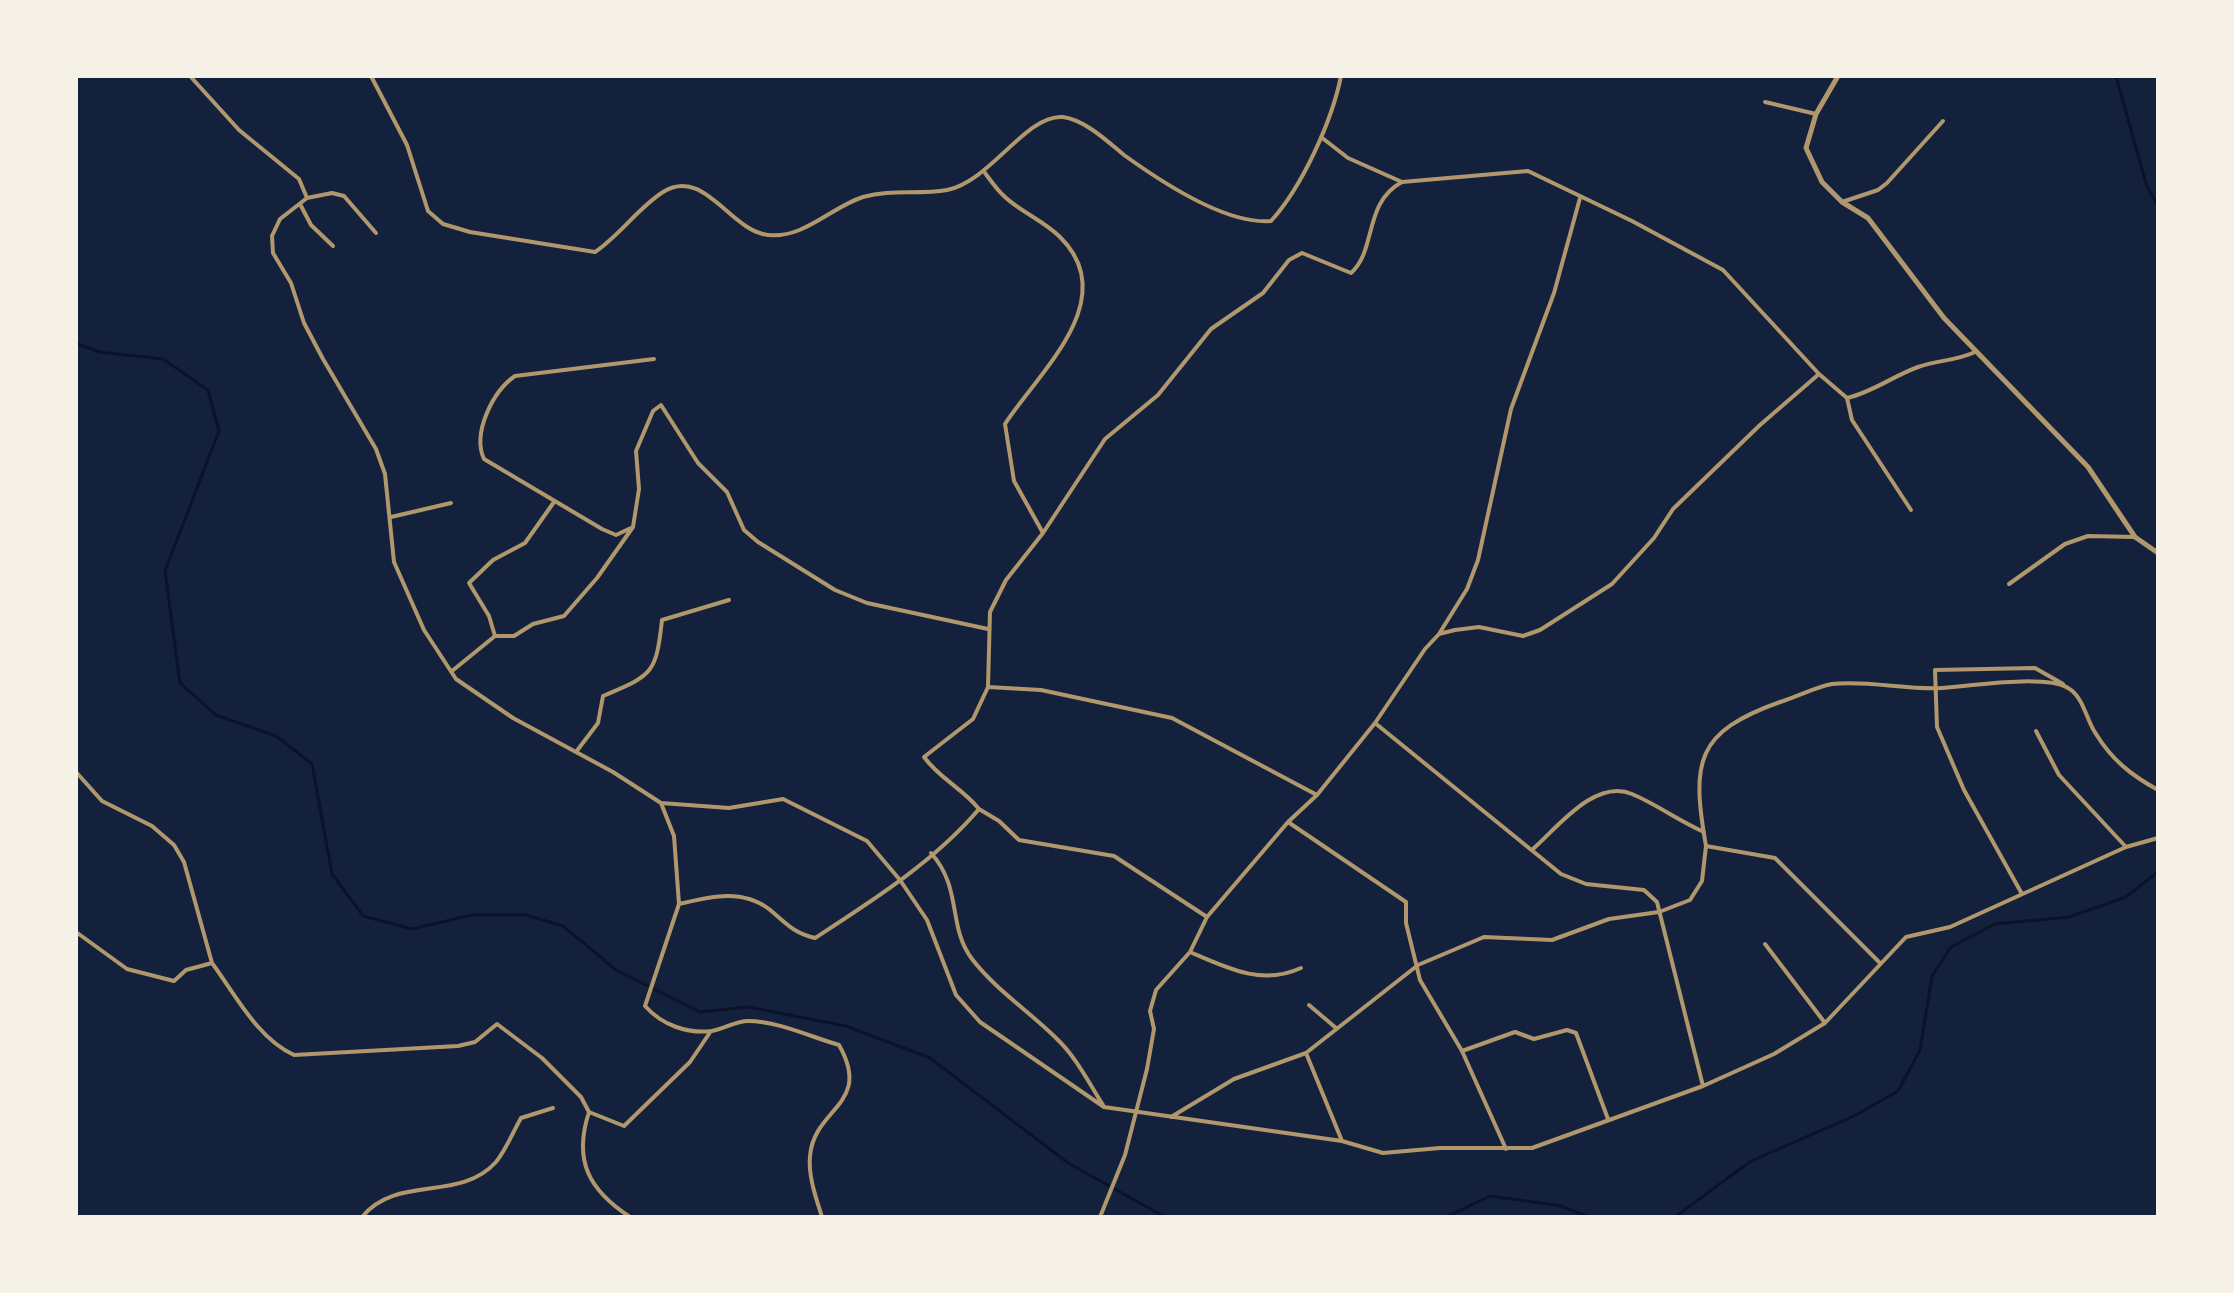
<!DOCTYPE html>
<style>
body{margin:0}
#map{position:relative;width:2234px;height:1293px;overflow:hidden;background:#14213d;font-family:Roboto,sans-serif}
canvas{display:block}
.frame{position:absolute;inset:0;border:78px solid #f6f1e7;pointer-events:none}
</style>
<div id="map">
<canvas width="2234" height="1293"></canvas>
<div class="frame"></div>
</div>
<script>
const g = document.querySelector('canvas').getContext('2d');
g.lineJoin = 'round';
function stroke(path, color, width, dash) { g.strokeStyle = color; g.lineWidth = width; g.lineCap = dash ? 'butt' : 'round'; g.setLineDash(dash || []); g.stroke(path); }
const stream = new Path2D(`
 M2116 76 2147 187 2158 206
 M76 343 99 352 163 359 208 390 219 431 165 571 180 683 216 715 276 736 312 764 332 874 363 916 412 929 472 915H526L563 926 616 970 700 1012 748 1007 846 1026 930 1058 1068 1163 1165 1217
 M1446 1217 1490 1196 1561 1206 1589 1217
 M1675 1217 1751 1161 1854 1116 1898 1091 1920 1050 1932 976 1951 947 1995 924 2069 917 2126 897 2158 872`);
const minor = new Path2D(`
 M190 76 239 130 299 179 307 198 280 219 272 236 273 253 291 283 304 323 323 359 376 449 385 474 394 562 424 630 456 679 513 718 613 772 661 803 674 836 679 904 645 1006C662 1025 687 1034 712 1031 724 1029 736 1021 748 1021 777 1021 811 1037 839 1045 873 1105 814 1107 810 1156 808 1176 816 1198 822 1217
 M371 76 407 145 428 211 443 224 470 232 595 252C620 235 638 208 663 192 704 166 730 231 768 235 804 239 831 207 863 197 891 189 919 195 947 190 991 181 1026 114 1063 117 1085 120 1107 141 1124 155 1160 181 1226 225 1271 221 1302 187 1332 121 1341 76
 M1765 102 1816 114
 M1321 137 1348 158 1402 182
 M985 173C991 181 997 190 1005 197 1021 212 1044 221 1060 237 1123 299 1039 372 1005 424L1014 481 1043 533
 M307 198 332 193 344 196 376 233
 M1842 202 1878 190 1887 183 1943 121
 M300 204 311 225 333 246
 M1847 398 1852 420 1911 510
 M391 517 451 503
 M631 528 616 535 602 529 484 459C472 433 493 391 515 376L654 359
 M2009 584 2065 544 2088 536 2135 537
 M1439 634 1467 589 1478 560 1511 409 1554 293 1580 198
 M495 636 489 616 469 583 493 560 525 543 554 502
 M452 671 495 636H514L533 624 564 616 597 578 633 527 639 489 636 451 653 411 661 405 698 463 727 492 744 530 758 542 835 590 867 603 988 629
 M988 687 1041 690 1172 718 1317 795
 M1375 723 1561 874 1586 884 1644 890 1657 902 1703 1086
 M2036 731 2059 775 2126 847
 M576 752 598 723 603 696C652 675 656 675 662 620L729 600
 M76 772 102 801 152 826 174 845 184 862 212 963 186 970 174 981 127 969 76 932
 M661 803 729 808 783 799 867 841 900 880 927 920 956 995 980 1022 1104 1107 1342 1141 1383 1153 1440 1148H1532L1703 1086 1774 1054 1825 1023 1906 937 1950 927 2126 847 2158 838
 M979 809 999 821 1019 840 1114 856 1207 917
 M1288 822 1406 902V923L1420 980 1462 1051 1506 1149
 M1706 846C1691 761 1696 732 1780 702 1797 697 1815 687 1832 684 1868 680 1906 690 1942 688 1970 686 2045 674 2068 688 2084 697 2086 720 2096 734 2112 760 2131 775 2158 790
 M1533 849C1557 828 1595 778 1632 794 1656 804 1679 821 1704 832
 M931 853C963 889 947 926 972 959 996 990 1030 1012 1057 1039 1076 1057 1089 1083 1103 1105
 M2022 894 1964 790 1937 727 1935 670 2035 668 2063 684
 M679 904C709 897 741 888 769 909 786 923 793 933 815 938 872 901 935 861 979 809 963 789 939 778 924 757L973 719 988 687 990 612 1006 580 1043 533 1105 439 1158 395 1211 329 1263 293 1289 260 1302 253 1351 273C1377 250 1363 203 1402 182L1528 171 1632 221 1723 270 1819 374 1847 398C1873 392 1893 376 1918 367 1938 360 1956 361 1975 352
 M1765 944 1825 1023
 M1190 952C1227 968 1262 986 1301 968
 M212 963C235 994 257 1038 294 1055L458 1046 475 1042 497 1024 542 1058 581 1097 589 1112 624 1126 690 1062 711 1031
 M1309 1005 1336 1028
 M1462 1051 1515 1032 1534 1039 1567 1030 1576 1033 1608 1119
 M1306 1053 1418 965 1484 937 1552 940 1609 919 1659 912 1690 900 1702 881 1706 846 1775 858 1879 962
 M589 1112C573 1161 589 1190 630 1217
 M1171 1117 1234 1079 1306 1053 1342 1141
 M362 1217C397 1174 459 1203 496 1162 506 1150 513 1132 521 1118L553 1108
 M1100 1217 1125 1155 1147 1069 1154 1029 1150 1011 1156 990 1190 952 1207 917 1288 822 1317 795 1375 723 1425 649 1439 634 1455 630 1479 627 1523 636 1540 630 1612 584 1654 538 1673 509 1760 425 1819 374`);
const tertiary = new Path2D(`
 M1838 76 1816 114 1806 148 1822 182 1842 202 1868 218 1944 318 2088 467 2135 537 2158 553`);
stroke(stream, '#0b132b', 3);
stroke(minor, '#b1986c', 4);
stroke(tertiary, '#b1986c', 5);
</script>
